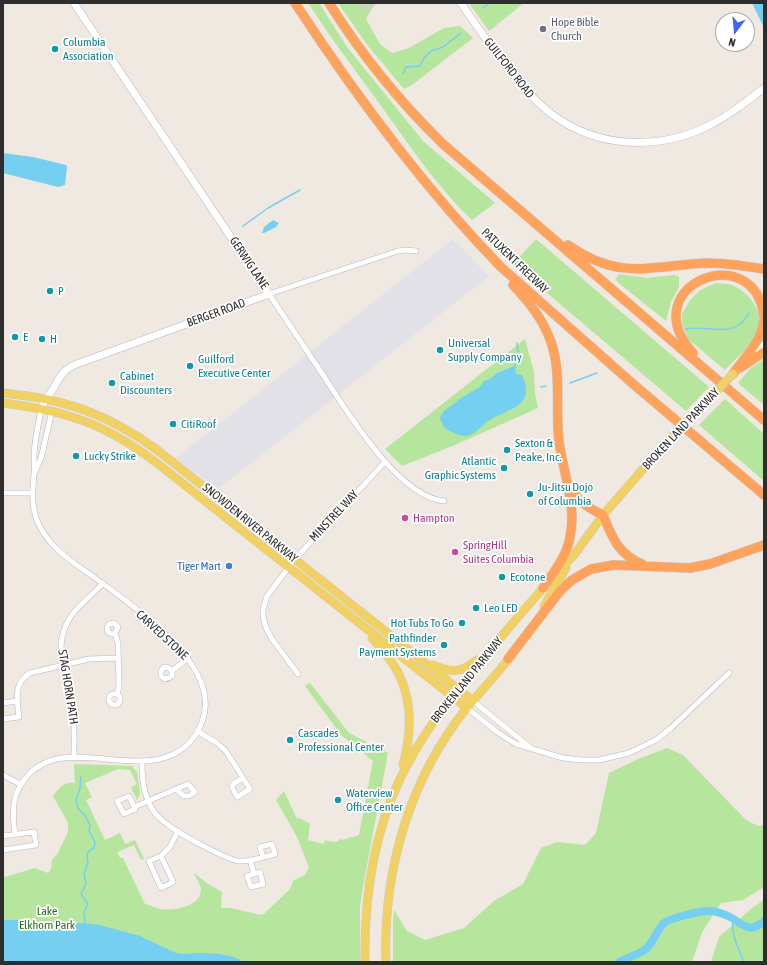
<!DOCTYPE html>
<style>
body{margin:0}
#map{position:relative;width:767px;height:965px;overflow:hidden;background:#efe9e1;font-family:"Asap Condensed",sans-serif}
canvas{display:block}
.frame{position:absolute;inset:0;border:4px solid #2e2e2e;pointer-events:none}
.north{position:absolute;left:715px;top:12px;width:40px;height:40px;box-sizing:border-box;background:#fff;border:1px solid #ababab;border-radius:50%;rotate:196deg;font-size:11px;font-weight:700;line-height:16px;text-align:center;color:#2e2e2e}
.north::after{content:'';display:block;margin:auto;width:14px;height:18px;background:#4264fb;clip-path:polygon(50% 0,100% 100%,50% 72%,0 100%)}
</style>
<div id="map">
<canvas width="767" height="965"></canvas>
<div class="frame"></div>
<div class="north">N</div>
</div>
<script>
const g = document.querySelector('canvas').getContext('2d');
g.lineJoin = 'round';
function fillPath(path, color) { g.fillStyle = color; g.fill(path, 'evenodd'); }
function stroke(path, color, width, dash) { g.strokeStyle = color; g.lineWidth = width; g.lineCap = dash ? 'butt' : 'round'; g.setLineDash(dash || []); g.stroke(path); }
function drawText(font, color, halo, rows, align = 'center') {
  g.font = font + ' "Asap Condensed",sans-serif'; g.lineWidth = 3.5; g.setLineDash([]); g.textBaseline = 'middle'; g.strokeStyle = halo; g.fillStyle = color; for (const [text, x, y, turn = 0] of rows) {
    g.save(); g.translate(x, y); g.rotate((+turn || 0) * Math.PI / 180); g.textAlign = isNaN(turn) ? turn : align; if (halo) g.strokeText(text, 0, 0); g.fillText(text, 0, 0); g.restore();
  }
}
const industrial = new Path2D(`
 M453 239 489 276 217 490 176 458Z`);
const green = new Path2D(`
 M308 3H319L347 47 423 141 495 203 472 220C439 189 411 148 384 110 359 75 332 40 308 3Z
 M338 3H375L366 19 380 44 392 53 409 48 444 28 460 26 473 38 412 85 404 89 368 46Z
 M469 3H524L489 31Z
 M536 239 709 387 686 411 513 264Z
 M619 274 647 278 674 275 679 277V287L671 302 666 321 615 280Z
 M716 283C721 284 729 283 734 286 749 293 764 311 758 329 753 345 736 358 725 370L688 339 682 323V314L690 300 700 290Z
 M525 339 534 372 535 394 538 408 455 445 402 466 385 449Z
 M764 359V405L738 383 750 369Z
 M725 399 764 434V481L699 425Z
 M310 683 349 733 388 753 362 892 360 907V962H3V876L5 877 35 868 48 873 51 869 52 860 58 853 68 832V823L53 796C58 789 65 780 75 783L74 764 132 766 137 772 140 794 137 800 131 787 137 784 130 770 118 769 85 783 92 797 86 800 105 840 120 833 125 844 135 840 144 859 141 860 134 845 117 852 120 858H123L145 904C150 905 155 908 160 909 172 911 201 907 201 890 201 885 196 878 194 873L208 884 222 892 221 908H231L261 915 264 914 290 889 293 881 305 875 309 868 297 837 276 800 284 791 297 819 300 818 303 820 310 824 308 840 324 844 325 840C332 842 336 844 341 838L342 840 359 835 373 761 342 736 305 686Z
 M667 748 683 755 746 820 758 826 764 825V887L743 900 721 903 702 932 692 962H393V921L394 910 407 931 425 940 464 928 494 901 523 884 541 848 557 842 585 845 596 833 609 773 638 759Z
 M764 900V962H711L719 937 752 908Z`);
const cemetery = new Path2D(`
 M358 3H377L366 14Z`);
const water = new Path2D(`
 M752 3H764V28Z
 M3 153 33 157 66 165 67 167 65 185 58 187 3 173Z
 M273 220 279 223 276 227 264 233H262L264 227Z
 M514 366 515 367 516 374 522 375C537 408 507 408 487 422 480 427 473 437 464 436 457 435 449 431 444 427L440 419 441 415 444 411 464 396 480 387 484 381 490 379 497 373Z
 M3 920H17L46 926 81 923 100 925 140 936 176 953C184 955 191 953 199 953 212 953 233 954 243 962H3Z`);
const stream = new Path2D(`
 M483 8 489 3
 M403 74 406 67 420 66 424 58 431 51 443 47 461 33
 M243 226 268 208 300 190
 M686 329C702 325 724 335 739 325 743 322 746 317 749 313
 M515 367 518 352 517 343
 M570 383 597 373
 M541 387 546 386
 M81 777 80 788 76 800 78 808 86 817 90 825 89 831 95 842 94 848 90 850 87 854 88 863 84 874 86 884 81 894 88 904 84 912 85 923
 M733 919C731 934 738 948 744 962`);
const river = new Path2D(`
 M619 962C628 957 639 955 647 948 654 941 657 930 664 923 669 918 698 912 705 911 714 910 724 914 732 918 744 926 751 933 764 921`);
const street = new Path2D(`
 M416 251 405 250 398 251 269 294C287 321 305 348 323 375 347 411 398 497 444 501
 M35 472 41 458 52 411
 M3 493H32
 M115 633 112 634 108 632 107 628 109 624 114 623 118 627 115 633 118 643 119 687 117 694H112L109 697V701L112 705H117L120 701V697L117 694
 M172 671V676C168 679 164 680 161 676V671L164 667 169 668 172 671 188 658
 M298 674 272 639 266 628 263 616V610L267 596 295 559 385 462
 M473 701 531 748
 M3 703 17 701
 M467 708 497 732 516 744 563 758 581 760H599L629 753 656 740 671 728 729 673
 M3 719 19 717C17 700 13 683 30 673L89 659 118 658
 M197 731 217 743 226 751 250 789 237 797 232 787 233 784 243 778
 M74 758C74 738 75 719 72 700 67 670 52 649 69 619 78 605 92 596 103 583
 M142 761C142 778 143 793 152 809 156 815 161 820 167 824 179 834 224 858 238 861 250 862 263 857 275 854L272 844 260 847 263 857
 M3 775 20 784
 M134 807 129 796 117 801 124 814 135 809 134 807 188 784 195 792 189 796H184L176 789
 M15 835C12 811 11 793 29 774 70 732 149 788 191 741 198 733 204 720 205 709 211 660 137 609 102 583 78 565 47 549 36 518 31 503 33 489 34 473 35 468 34 462 34 457 34 441 39 424 41 409
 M3 836 34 832 36 845 3 850
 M161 856 149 861 161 888 173 882 161 856 170 847 178 831
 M250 860 254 874 260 872 263 884 251 887 247 876 254 874`);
const secondary = new Path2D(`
 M461 3C473 21 485 38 498 55 532 102 565 137 626 142 654 144 681 139 706 127 727 117 746 102 764 88
 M751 357 764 345
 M41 409C44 402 47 397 51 392 60 379 59 373 74 365L269 294 74 3`);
const primary = new Path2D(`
 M3 393C17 395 31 396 45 399 92 408 133 430 170 460L473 701
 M3 403C25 406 48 409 69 416 104 426 134 445 162 467L467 708
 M556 574 574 555 603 515 672 436
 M544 606 566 568
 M372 638C380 647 387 655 393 664 413 695 412 732 403 765
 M433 665C451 673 462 673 477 660
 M365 962C364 900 373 836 400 779 422 733 453 694 486 655 506 631 526 607 547 584
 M386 962C383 877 406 791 456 722 473 698 495 678 512 654`);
const highway = new Path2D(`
 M295 3C356 96 423 187 501 267L632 383 764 495
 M329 3C361 54 400 102 443 144L764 420
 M568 245C619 281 649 266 706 263 726 263 745 266 764 269
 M513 285C529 302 543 319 551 342 562 373 555 409 559 441 563 473 577 505 570 537 567 556 554 572 543 588
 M693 353C632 285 755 237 764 317
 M740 368 764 352
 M733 374C745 357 762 341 764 320
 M570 488C578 501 589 509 603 515 612 537 618 554 642 564
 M508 659 560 591 572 580 591 569 614 565 690 568 710 564 764 545`);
const primaryBridge = new Path2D(`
 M672 436 733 374`);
const markers = [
 [543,29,4,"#6b7280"],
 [55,49,4,"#0f9aa8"],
 [50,291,4,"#0f9aa8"],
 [15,337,4,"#0f9aa8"],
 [42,339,4,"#0f9aa8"],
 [440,350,4,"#0f9aa8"],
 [190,366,4,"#0f9aa8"],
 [112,383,4,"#0f9aa8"],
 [173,424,4,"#0f9aa8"],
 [507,450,4,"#0f9aa8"],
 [76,456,4,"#0f9aa8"],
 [504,468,4,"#0f9aa8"],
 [530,494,4,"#0f9aa8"],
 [405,518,4,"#d1479c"],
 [455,552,4,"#d1479c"],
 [229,566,4,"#3f7fe0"],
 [502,577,4,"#0f9aa8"],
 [476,608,4,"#0f9aa8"],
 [462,623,4,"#0f9aa8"],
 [444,645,4,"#0f9aa8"],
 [290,740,4,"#0f9aa8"],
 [338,800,4,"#0f9aa8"]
];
const worshipNames = [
 ["Hope Bible",551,22],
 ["Church",551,36]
];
const cultureNames = [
 ["Columbia",63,42],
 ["Association",63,56],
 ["P",58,291],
 ["E",23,337],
 ["H",50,339],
 ["Universal",448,343],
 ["Supply Company",448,357],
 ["Guilford",198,359],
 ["Executive Center",198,373],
 ["Cabinet",120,376],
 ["Discounters",120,390],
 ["CitiRoof",181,424],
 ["Sexton &",515,443],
 ["Peake, Inc.",515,457],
 ["Lucky Strike",84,456],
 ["Atlantic",496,461,"right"],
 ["Graphic Systems",496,475,"right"],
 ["Ju-Jitsu Dojo",538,487],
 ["of Columbia",538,501],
 ["Ecotone",510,577],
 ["Leo LED",484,608],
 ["Hot Tubs To Go",454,623,"right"],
 ["Pathfinder",436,638,"right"],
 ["Payment Systems",436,652,"right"],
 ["Cascades",298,733],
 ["Professional Center",298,747],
 ["Waterview",346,793],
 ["Office Center",346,807]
];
const streetNames = [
 ["GUILFORD ROAD",509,68,52],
 ["PATUXENT FREEWAY",515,261,44],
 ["GERWIG LANE",249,263,56],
 ["BERGER ROAD",216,313,-20],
 ["BROKEN LAND PARKWAY",681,429,-47],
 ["MINSTREL WAY",334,516,-47],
 ["SNOWDEN RIVER PARKWAY",250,523,39],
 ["CARVED STONE",162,635,43],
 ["BROKEN LAND PARKWAY",467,680,-51],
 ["STAG HORN PATH",68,687,81]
];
const hotelNames = [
 ["Hampton",413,518],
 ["SpringHill",463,545],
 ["Suites Columbia",463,559]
];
const shopNames = [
 ["Tiger Mart",221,566]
];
const parkNames = [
 ["Lake",47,911],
 ["Elkhorn Park",47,925]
];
fillPath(industrial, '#e3e1e8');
fillPath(green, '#b6e59e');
fillPath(cemetery, '#c8d9b8');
fillPath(water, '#75cff0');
stroke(stream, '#75cff0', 1.5);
stroke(river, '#75cff0', 8);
stroke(street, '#b4b7c1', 6);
stroke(secondary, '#b4b7c1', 8);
stroke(primary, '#c9c9c9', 9);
stroke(highway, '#c9c9c9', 10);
stroke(street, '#fff', 5);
stroke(secondary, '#fff', 7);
stroke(primary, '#f2d163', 8);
stroke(highway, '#ffa35c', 9);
stroke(primaryBridge, '#c9c9c9', 9, []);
stroke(primaryBridge, '#f2d163', 8);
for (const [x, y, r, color] of markers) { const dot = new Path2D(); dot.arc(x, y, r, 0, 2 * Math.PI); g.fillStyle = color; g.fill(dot); stroke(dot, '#fff', 1.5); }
drawText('12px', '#5b616d', '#fff', worshipNames, 'left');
drawText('12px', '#0d838f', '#fff', cultureNames, 'left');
drawText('12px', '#2e2e2e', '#fff', streetNames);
drawText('12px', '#b23c85', '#fff', hotelNames, 'left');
drawText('12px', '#366cbe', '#fff', shopNames, 'right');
drawText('12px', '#2c6e1b', '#fff', parkNames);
</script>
